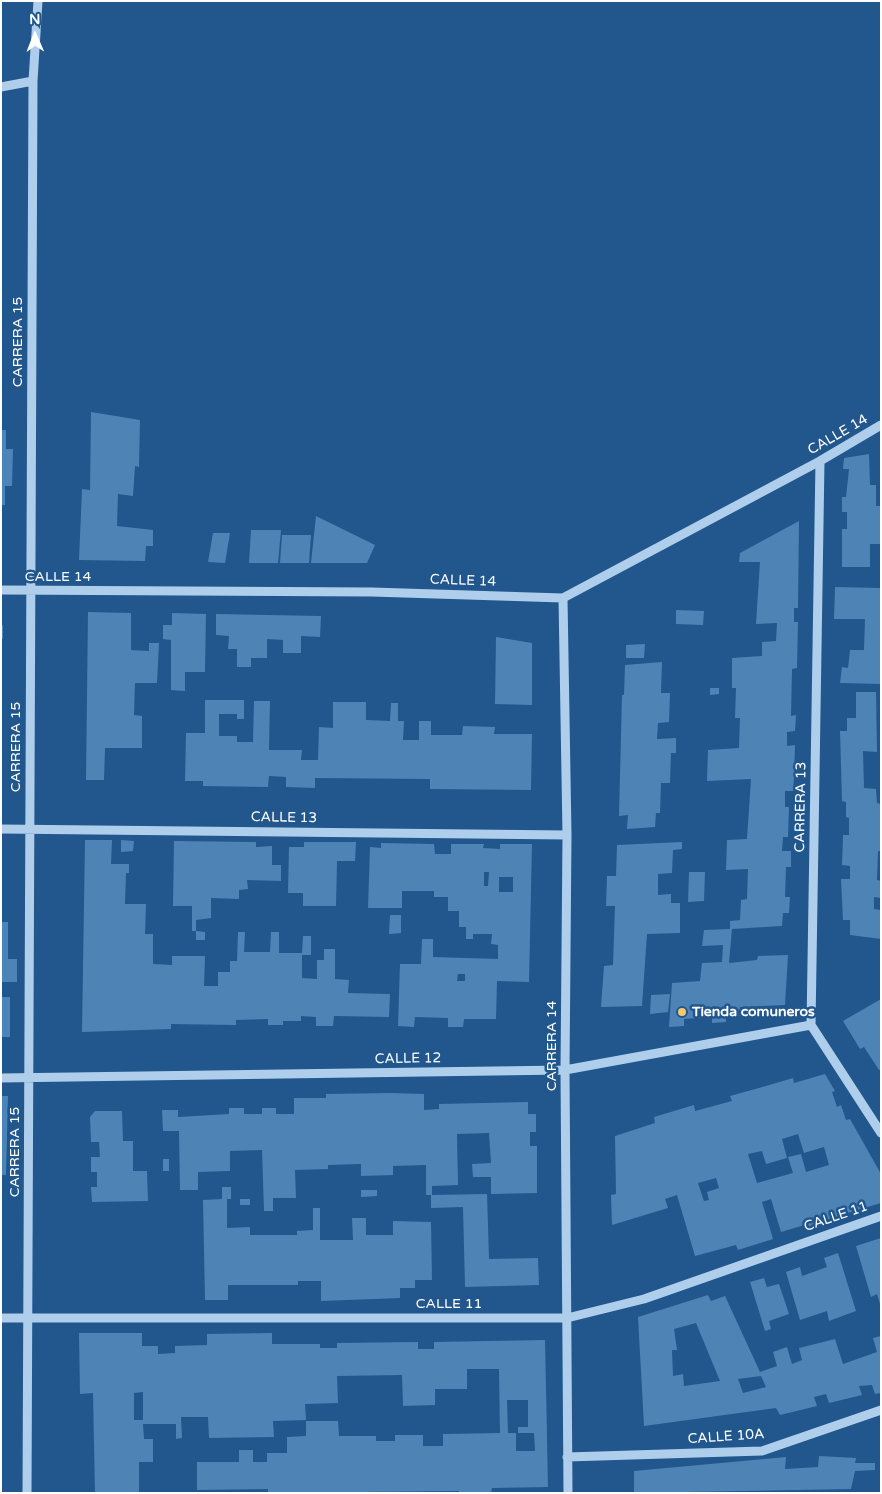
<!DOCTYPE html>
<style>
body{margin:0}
#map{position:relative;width:882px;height:1494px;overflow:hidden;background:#21578d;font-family:"Varela Round",sans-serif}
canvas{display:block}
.frame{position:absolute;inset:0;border:2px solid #fff;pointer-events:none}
.north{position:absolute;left:10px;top:10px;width:50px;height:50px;-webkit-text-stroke:4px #21578d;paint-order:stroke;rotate:359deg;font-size:14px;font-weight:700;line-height:20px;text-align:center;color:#fff}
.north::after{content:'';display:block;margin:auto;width:18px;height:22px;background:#fff;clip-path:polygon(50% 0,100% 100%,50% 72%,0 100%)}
</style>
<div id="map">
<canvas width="882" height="1494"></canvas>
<div class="frame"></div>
<div class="north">N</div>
</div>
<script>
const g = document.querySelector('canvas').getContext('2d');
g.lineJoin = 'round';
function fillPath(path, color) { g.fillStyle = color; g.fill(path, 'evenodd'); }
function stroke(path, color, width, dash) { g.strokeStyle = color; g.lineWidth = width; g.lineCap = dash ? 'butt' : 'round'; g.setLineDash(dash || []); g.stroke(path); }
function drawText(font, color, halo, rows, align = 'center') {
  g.font = font + ' "Varela Round",sans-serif'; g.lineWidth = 5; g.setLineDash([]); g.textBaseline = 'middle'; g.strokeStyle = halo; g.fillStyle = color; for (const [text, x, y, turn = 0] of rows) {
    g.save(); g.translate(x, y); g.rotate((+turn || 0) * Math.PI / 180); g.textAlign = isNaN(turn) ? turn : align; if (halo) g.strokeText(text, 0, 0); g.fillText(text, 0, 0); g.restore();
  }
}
const building = new Path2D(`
 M91 412 140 420 139 467 135 466 133 496 118 494 117 526 153 530V546H146L145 561 79 560 82 489 90 490Z
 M1 430H6V449H13L12 486H5V505H1Z
 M869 454 870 485H876V506H881V544H870V567H842V529H847V512H842V497H846L849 469H843L844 458Z
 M316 516 375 545 367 563H311Z
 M799 521 798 608H794V622H798L797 668 792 669 791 716 796 715 795 731 787 732V746L795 745 794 777 793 791H785V807H789L788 837H783L782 851H791V867H786L785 897H790L789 913H783L782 926 732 929 729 963 757 960 758 956 788 955 785 1005 740 1007V1016L726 1018V1022L712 1023V1017L684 1019V1026L669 1027 672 983 700 981 702 963 722 962 723 945 702 946 704 930 730 929V921L740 920 741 900 747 899 748 869 726 870 727 840 747 839 751 779 707 781 708 750 739 748 740 718H735L736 688H732V658L762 656V642L776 641 777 623 756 624 760 562H739L740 553Z
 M251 530H281L278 563H249Z
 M213 533H230L225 563 208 562Z
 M282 535H311L309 563H280Z
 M835 587 881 588V684L840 683 842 667 848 668 850 650H864L865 619H834Z
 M676 610 704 611 703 625 676 624Z
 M88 612 131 613V650L149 651V643H159L157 683H135L134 715 142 716V748H105L104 780H86Z
 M172 613 206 614 205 672H185V691L171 690V640L163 639V625H172Z
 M216 614 321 616 320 637 301 636V653H283V640L267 639V658H251V667H237V649H228L229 636 216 635Z
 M1 625H3V639H1Z
 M496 637 532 643V705L495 704Z
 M645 644 644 658H626V645Z
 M662 662 661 693H670L669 722 658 723 657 739 676 738V753H671L670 783H661L660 813H656L655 827 627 829 628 815 619 816 622 695H624L625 665Z
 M710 688H719V694L710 695Z
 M856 692H876L877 752 863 751 864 788 876 789 877 803 881 804V851H878L877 880 881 881V898L874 897V909L881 910V939L850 935V920H843L841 879H850V866L842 865 843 835H849V818L846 817V802L842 801 840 731H847V718H856Z
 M205 700H244V719H237V714H219V736H237V742H253L254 701H270L269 750H302L301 760H318L319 727 333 728V702H366V720L390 721 391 703H398V721H404L403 740H419V721H431V735H462L463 726 495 727 494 734H532L531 790 430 789V779L315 778V788L286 787V777L269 776 268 787 203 786V781H185L186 733H205Z
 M85 840H112L111 864H129V873H126L125 904H146L145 934H153V964L172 965V956H205L204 986H218V972H230V961H237L238 932H245L244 952H270L271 932H279V953H302L303 936H311V955H302V978L317 979V960H324V949H335V979L349 980 348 993 390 994 389 1017 334 1016 333 1026H316V1017L301 1016V1021H283V1025H268V1019L236 1020V1025L171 1024V1029L82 1032Z
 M121 840 134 841 133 851 121 852Z
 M174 841 256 842V847L272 846V865H281V881L247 880 248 889 239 890V899L211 898V918L196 920V931H192V906H173Z
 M304 842H356L355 861H337L336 906H303V893H288L289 847H304Z
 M682 842V849L673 850 672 873 658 874V895L671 894V903H680V933L647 934 642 1006 601 1007 604 966 613 965 615 906H606L607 876H616L617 845Z
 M381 843 434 844 435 854H451V844H484L483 848 500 849V844H532L529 982 497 981 496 1019H464L463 1027H448V1018L415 1017 414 1027 398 1026 400 964H421L422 939H433V957L498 959V945L491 944 492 934H473V939H466V927H459V911H448V897H434V891H402V908H368L370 847 381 848ZM484 872H489L488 886H484ZM499 877H513V892H499ZM458 974H465V981H457Z
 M689 872H705L704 901 688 902Z
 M390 915H401V933L389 934Z
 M1 922H8V959H17V982H1Z
 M196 931 205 932V940H196Z
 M670 994 668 1012 650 1014 651 995Z
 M1 997H10V1037H1Z
 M881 999V1069L879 1070 864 1047 860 1049 843 1021Z
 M825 1074 835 1091 832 1092 837 1107 841 1105 846 1120 850 1119 881 1174V1203L844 1214 845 1218 809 1229 808 1224 781 1232 771 1199 762 1202 773 1239 738 1250 736 1245 695 1256 677 1195 665 1199 668 1208 612 1225 611 1195 616 1194 615 1136 655 1123 654 1117 694 1105 695 1111 732 1101 730 1096 766 1086 793 1078 794 1083ZM798 1134 804 1153 824 1147 829 1165 806 1172 801 1154 788 1157 793 1173 757 1183 748 1154 762 1151 766 1164 787 1158 782 1139ZM716 1178 719 1188 707 1192 709 1200 704 1201 698 1183Z
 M391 1093 424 1094V1110L439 1109V1104L528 1102V1114H536V1132H530V1146H537V1193L491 1194V1177H473L472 1164 491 1163 489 1133 457 1134 458 1185 432 1186V1195H426V1165L393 1166V1175L361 1176V1164L328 1165V1169L295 1170 296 1198H273V1211H264L262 1150 230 1151V1171L198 1172V1190H180L179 1131H163L162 1110H178V1117L229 1114V1108H244V1114H262V1108H276V1114H294V1098H326V1094Z
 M1 1096H8L6 1175H1Z
 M95 1111H122L123 1141H133V1171H147L148 1201 92 1202 91 1187H97V1172H91V1157H100L99 1142H91L90 1117Z
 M163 1159H169V1171H163Z
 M222 1187H231V1199H227V1228L250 1227V1235H297V1231L313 1230V1208H320V1240H353L352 1218H366V1235H393V1221L431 1222 432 1280H415V1288H400V1298L321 1301V1281H298V1285H228V1300H205L203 1200 222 1199Z
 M361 1190H377V1196L361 1197Z
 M487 1194 489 1259 538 1258 539 1285 465 1287 463 1207 431 1208V1195Z
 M240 1199H250V1205H240Z
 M881 1238V1304H880L877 1294 871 1297 856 1246Z
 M838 1253 856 1311 829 1321 827 1311 800 1320 786 1272 800 1267 802 1276 827 1267 824 1258Z
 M764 1278 767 1287 779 1284 789 1314 769 1321 771 1329 765 1331 750 1282Z
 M708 1295 711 1301 725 1296 760 1372 777 1366 773 1352 787 1347 792 1364 802 1360 799 1348 835 1339 843 1364 877 1352 873 1338 881 1336V1393L875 1394 872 1385 859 1386 862 1395 829 1403 826 1394 814 1397 817 1406 780 1415 776 1408 644 1426 638 1317ZM696 1323 720 1381 684 1386 683 1374 673 1376 672 1350H677L674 1329ZM761 1376 766 1387 743 1393 738 1379Z
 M79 1333H142V1346H158V1354L175 1353V1346L207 1345V1334L272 1333V1344H320V1348H337V1343L418 1342V1349H434V1342L545 1340 548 1487 492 1488 491 1493H459V1491L268 1493V1489L197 1490V1462H239V1450H253V1462H267V1453H287V1437L306 1436V1421H338L339 1436H376V1441H395V1435H423V1446H443V1434L500 1433 499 1369H467V1389H435V1405L403 1406 402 1375 337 1376 338 1403 305 1404 306 1420 273 1421 274 1437 209 1438 208 1417H181L182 1438 176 1439V1424H143L144 1439H153V1462H139V1493H95L93 1393 80 1394ZM143 1392V1420H134V1393ZM507 1400H528V1427H518V1433H534L535 1451H516V1433H508Z
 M819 1456 856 1458 855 1463H875V1470L855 1471 851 1489 634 1493V1471L786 1457 785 1469 818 1467Z`);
const minor = new Path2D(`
 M1 87 33 81
 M820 461 811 1025 881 1133
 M1 590 372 592 563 598 820 461 881 425
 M563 598 567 835 565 1070 568 1493
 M1 829 567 835
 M1 1078 565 1070 811 1025
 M1 1318H567L644 1299 881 1216
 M567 1457 762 1451 881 1410
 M27 1493 33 81 38 1`);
const markers = [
 [682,1012,5,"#f8c870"]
];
const streetNames = [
 ["CARRERA 15",18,342,-90],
 ["CALLE 14",838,435,-30],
 ["CALLE 14",58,577],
 ["CALLE 14",463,581,2],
 ["CARRERA 15",16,747,-90],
 ["CARRERA 13",801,807,-89],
 ["CALLE 13",284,818,1],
 ["CARRERA 14",552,1046,-90],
 ["CALLE 12",408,1059,-1],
 ["CARRERA 15",15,1152,-90],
 ["CALLE 11",836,1217,-19],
 ["CALLE 11",449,1304],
 ["CALLE 10A",726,1437,-4]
];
const poiNames = [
 ["Tienda comuneros",692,1012]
];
fillPath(building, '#4e83b6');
stroke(minor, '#afceec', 9);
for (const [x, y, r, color] of markers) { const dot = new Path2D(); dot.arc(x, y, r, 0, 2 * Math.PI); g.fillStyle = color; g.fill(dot); stroke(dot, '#21578d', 2); }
drawText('14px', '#fff', '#21578d', streetNames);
drawText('bold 14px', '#fff', '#21578d', poiNames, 'left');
</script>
